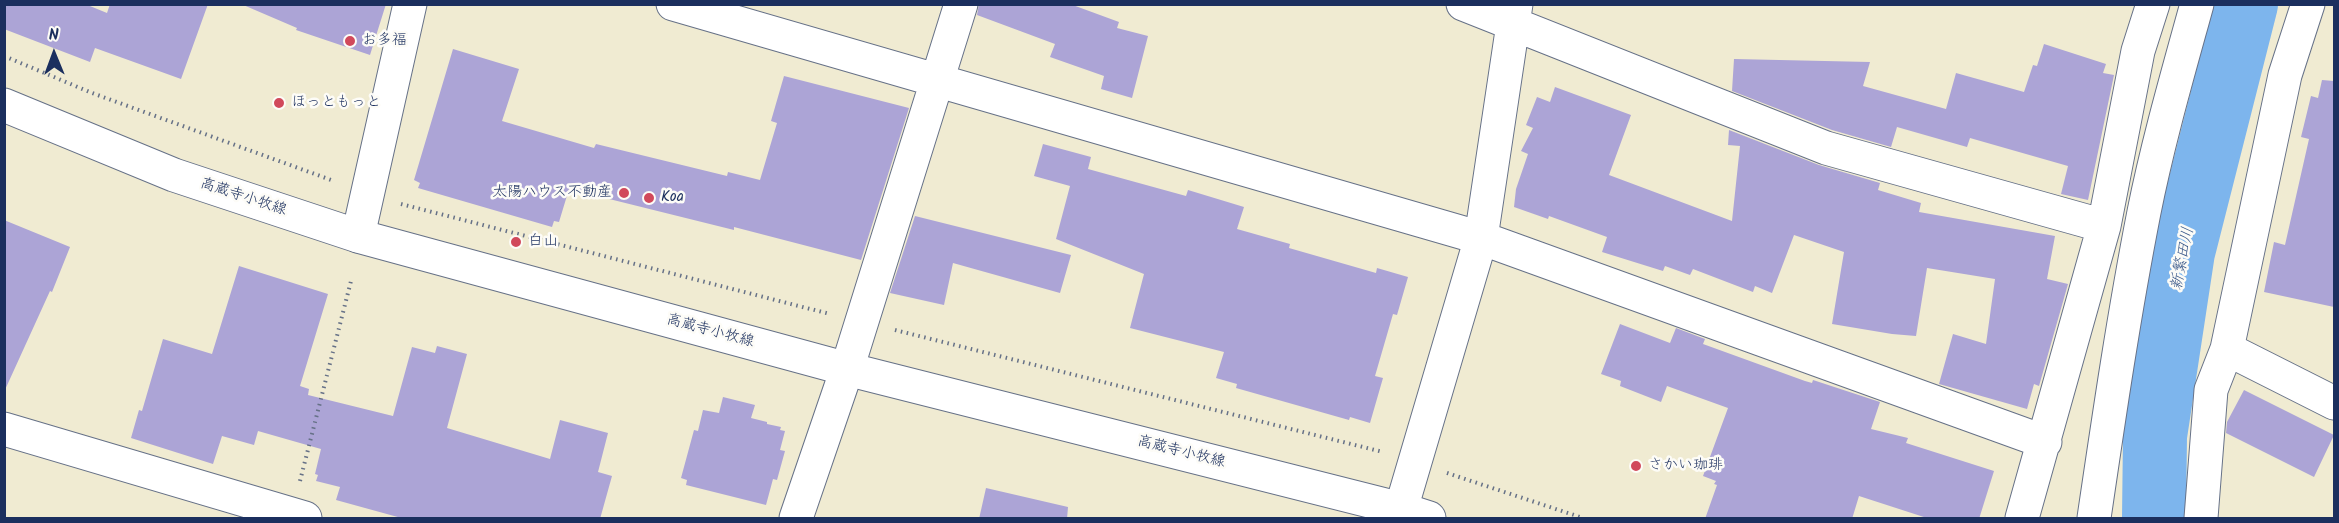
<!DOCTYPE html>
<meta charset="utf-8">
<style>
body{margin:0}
#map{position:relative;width:2339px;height:523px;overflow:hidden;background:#f0ebd2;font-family:Kalam,sans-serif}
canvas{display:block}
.frame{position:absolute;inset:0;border:6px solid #1b2f5e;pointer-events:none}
.north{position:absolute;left:24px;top:24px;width:60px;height:60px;-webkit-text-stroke:4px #fdfcf7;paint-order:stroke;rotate:359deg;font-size:16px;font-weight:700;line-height:24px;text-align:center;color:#1b2f5e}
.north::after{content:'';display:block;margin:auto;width:21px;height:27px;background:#1b2f5e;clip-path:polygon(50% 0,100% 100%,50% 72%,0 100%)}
</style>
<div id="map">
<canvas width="2339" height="523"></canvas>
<div class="frame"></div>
<div class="north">N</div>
</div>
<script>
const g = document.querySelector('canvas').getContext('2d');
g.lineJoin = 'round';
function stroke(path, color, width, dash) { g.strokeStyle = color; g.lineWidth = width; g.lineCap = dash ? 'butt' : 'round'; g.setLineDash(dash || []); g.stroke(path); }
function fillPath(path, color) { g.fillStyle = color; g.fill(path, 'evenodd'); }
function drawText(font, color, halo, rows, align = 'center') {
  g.font = font + ' Kalam,"Klee One",sans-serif'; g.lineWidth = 5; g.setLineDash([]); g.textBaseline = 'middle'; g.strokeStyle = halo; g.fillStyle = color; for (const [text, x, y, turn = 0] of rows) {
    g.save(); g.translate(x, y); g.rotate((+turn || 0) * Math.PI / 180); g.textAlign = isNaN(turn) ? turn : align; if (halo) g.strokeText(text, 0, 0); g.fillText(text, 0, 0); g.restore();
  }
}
const river = new Path2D(`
 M2154 518 2155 436 2183 252 2246 4`);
const building = new Path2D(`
 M4 4H85L107 13 110 4H208L181 79 95 48 90 62 4 29Z
 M241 4H386L370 55 296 30 297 28Z
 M979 4H1070L1119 22 1117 28 1148 36 1132 98 1101 89 1104 76 1050 57 1055 44 977 15Z
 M2044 44 2106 64 2103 73 2114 75 2088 200 2061 194 2068 166 1970 138 1967 147 1897 127 1891 147 1832 130 1732 91 1734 59 1870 62 1863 86 1946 109 1956 73 2024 92 2033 65 2037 66Z
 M453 49 519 69 502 121 594 148 596 144 727 176 728 172 760 180 777 123 771 121 784 76 909 108 861 260 734 227V230L569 189 559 222 554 221 552 227 418 188 420 183 414 180Z
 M2322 80 2334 81V307L2264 292 2274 242 2285 245 2309 139 2301 137 2311 96 2318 98Z
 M1555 87 1631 115 1609 175 1732 221 1740 146 1728 145 1729 130 1819 165 1880 183 1878 190 1921 203 1919 212 2055 236 2047 279 2068 284 2039 386 2034 384 2027 409 1939 384 1953 334 1986 344 1995 279 1927 268 1916 336 1892 334 1832 324 1844 252 1794 235 1772 293 1755 286 1753 292 1693 269 1690 275 1665 266 1663 271 1602 252 1607 237 1549 216 1548 219 1514 207 1516 189 1528 154 1521 151 1533 128 1526 125 1537 97 1550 102Z
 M1043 144 1091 157 1088 169 1186 196 1188 190 1244 207 1237 229 1290 244 1289 248 1376 273 1377 268 1408 277 1397 315 1393 314 1375 376 1383 378 1370 423 1350 417 1349 420 1236 388 1237 384 1216 378 1224 352 1130 328 1144 274 1056 239 1070 186 1034 176Z
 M915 216 1071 255 1060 293 953 263 944 305 890 293Z
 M4 220 70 247 52 292 50 291 4 392Z
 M239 266 328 294 300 386 309 389 308 395 393 416 412 347 435 353 437 346 467 354 447 428 550 459 560 420 608 433 598 472 612 476 600 519H405L336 500 340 487 316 481 318 475 315 474 321 449 258 431 254 445 222 436 213 464 131 438 139 410 142 411 163 339 212 354Z
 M1620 324 1670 343 1676 328 1705 339 1703 344 1805 381 1812 383 1813 380 1880 402 1871 429 1908 438 1906 443 1994 471 1979 519H1930L1859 496 1852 519H1705L1717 485 1714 484 1716 481 1703 476 1728 408 1667 386 1661 402 1620 386 1621 381 1601 374Z
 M2244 390 2334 435 2314 477 2226 433 2227 422Z
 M723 397 755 405 751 418 767 422V424L781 427 780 430 785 431 780 450 785 451 777 480 773 479 766 505 686 485 687 480 681 478 694 430 698 431 703 410 719 413Z
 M986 488 1068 507 1067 519H979Z`);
const path = new Path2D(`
 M4 56 92 93 334 181
 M401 204 830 314
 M895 330 1383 452
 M1447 473 1583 518
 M300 481 351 281`);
const minor = new Path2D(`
 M673 4 1481 238 2045 442
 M1463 4 1826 148 2104 226
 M358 236 410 4
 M2227 349 2334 403
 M4 429 305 518
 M1401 509 1481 238 1516 4
 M796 518 847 369 961 4
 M2022 518 2104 226 2138 51 2153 4
 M2094 518C2109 416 2124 314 2144 212 2158 142 2178 73 2197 4
 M2201 518 2211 390 2227 349 2285 75 2308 4`);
const major = new Path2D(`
 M4 105 174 175 358 236 847 369 1401 509 1429 518`);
const markers = [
 [350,41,6,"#d1495b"],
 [279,103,6,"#d1495b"],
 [624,193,6,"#d1495b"],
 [649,198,6,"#d1495b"],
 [516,242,6,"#d1495b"],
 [1636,466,6,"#d1495b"]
];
const poiNames = [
 ["お多福",362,41],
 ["ほっともっと",291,103],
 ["太陽ハウス不動産",612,193,"right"],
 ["Koa",661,198],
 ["白山",528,242],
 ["さかい珈琲",1648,466]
];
const streetNames = [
 ["高蔵寺小牧線",243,198,18],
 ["高蔵寺小牧線",710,332,15],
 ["高蔵寺小牧線",1181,453,14]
];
const waterNames = [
 ["新繁田川",2184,259,-79]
];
stroke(river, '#7db5ed', 64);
fillPath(building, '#aca4d6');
stroke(minor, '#667187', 35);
stroke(major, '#667187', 35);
stroke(path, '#667187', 4, [1.5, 4.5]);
stroke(minor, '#fff', 33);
stroke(major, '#fff', 33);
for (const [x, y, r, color] of markers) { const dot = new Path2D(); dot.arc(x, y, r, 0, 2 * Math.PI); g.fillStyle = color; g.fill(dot); stroke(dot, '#fdfcf7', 2); }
drawText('15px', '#1b2f5e', '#fdfcf7', poiNames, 'left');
drawText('15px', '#1b2f5e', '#fdfcf7', streetNames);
drawText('italic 16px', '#385789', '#fdfcf7', waterNames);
</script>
